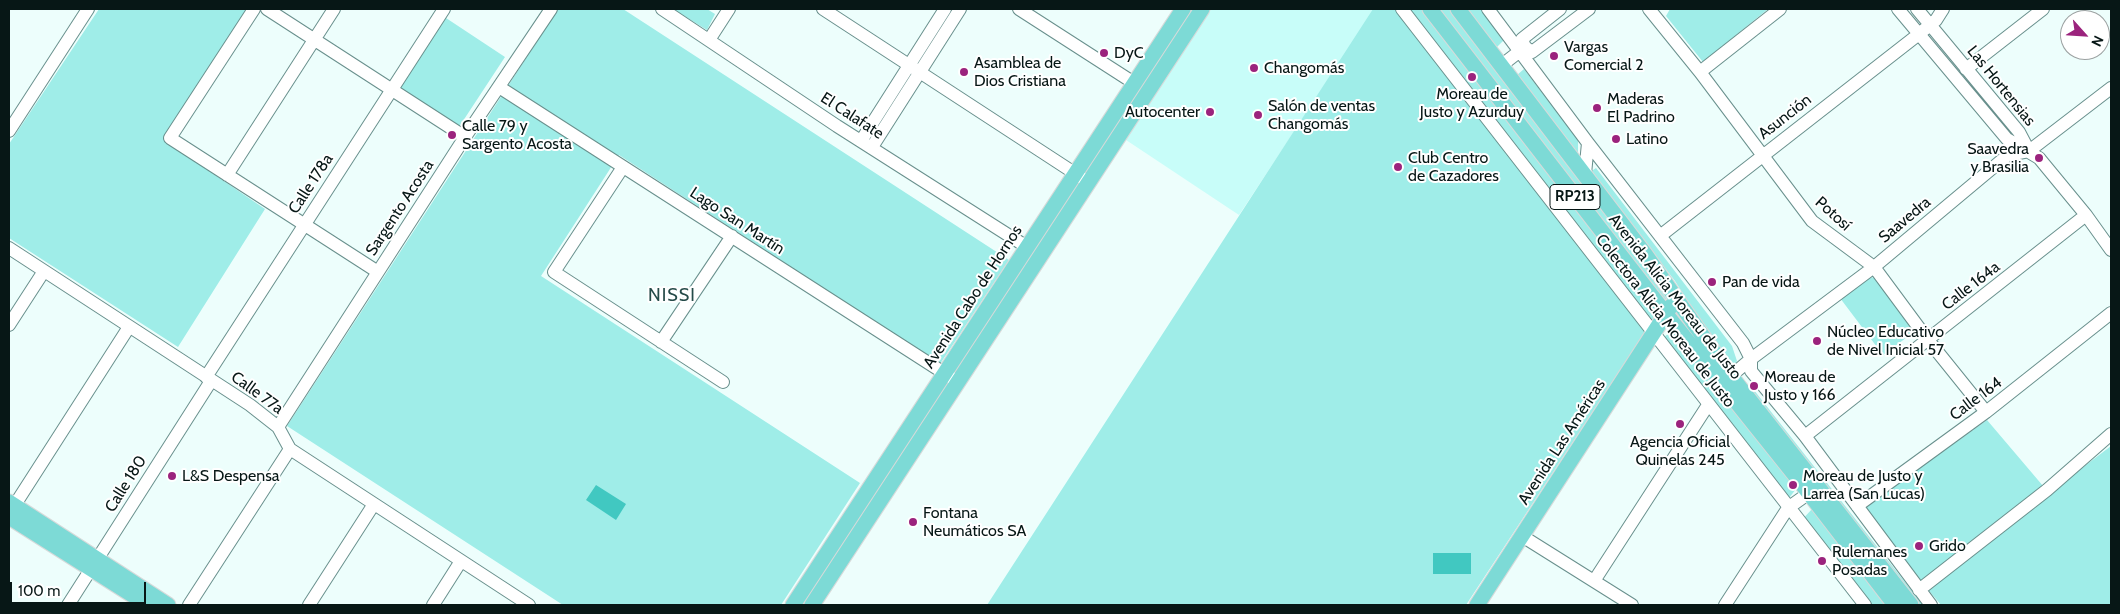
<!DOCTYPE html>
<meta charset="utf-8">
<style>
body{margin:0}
#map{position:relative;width:2120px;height:614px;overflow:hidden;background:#edfefc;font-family:Cabin,sans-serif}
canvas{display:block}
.frame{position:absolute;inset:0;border:10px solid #071716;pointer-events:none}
.north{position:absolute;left:2060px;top:10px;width:50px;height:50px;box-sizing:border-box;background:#fff;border:1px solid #9ca2a2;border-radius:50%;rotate:116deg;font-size:14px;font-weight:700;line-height:20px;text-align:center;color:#071716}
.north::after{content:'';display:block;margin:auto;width:18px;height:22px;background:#9b237d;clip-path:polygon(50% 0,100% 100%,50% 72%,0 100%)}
.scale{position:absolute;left:10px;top:582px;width:136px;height:22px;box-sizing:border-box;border:2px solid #071716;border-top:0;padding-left:6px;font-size:15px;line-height:18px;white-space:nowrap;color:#071716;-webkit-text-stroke:4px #fff;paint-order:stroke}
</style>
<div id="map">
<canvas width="2120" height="614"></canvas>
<div class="frame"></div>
<div class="north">N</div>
<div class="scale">100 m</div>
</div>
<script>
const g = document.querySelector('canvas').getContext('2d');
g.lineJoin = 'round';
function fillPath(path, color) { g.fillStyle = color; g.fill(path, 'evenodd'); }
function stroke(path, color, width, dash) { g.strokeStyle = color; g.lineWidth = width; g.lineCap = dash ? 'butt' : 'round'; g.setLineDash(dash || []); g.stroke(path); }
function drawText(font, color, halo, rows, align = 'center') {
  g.font = font + ' Cabin,sans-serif'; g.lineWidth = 4; g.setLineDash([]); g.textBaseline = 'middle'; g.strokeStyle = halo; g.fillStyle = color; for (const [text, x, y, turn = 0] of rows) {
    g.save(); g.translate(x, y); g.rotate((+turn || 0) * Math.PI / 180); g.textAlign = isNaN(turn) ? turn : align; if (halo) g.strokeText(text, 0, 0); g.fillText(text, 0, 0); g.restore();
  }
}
const built = new Path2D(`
 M1211 9H1375L1239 215 1123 138Z`);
const green = new Path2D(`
 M99 9H246L251 12 165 141 265 209 178 347 9 238V144Z
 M558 9H623L1009 260 940 364 619 155 541 276 860 483 781 605H563L287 426Z
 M673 9H707L715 14 707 30Z
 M1373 9H1401L1649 326 1466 605H987Z
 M1409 9H1426L1661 313 1652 325Z
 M1438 9H1455L1670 296 1661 303Z
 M1467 9H1481L1504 40 1496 48Z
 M1670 9H1768L1703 62 1666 16Z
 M446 18 505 57 459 127 400 88Z
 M1524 69 1578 140V158L1517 75Z
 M1596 168 1732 346 1737 361 1731 370 1675 281 1590 172Z
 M1868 277 1877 278 1912 325 1910 335 1883 355 1840 298Z
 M1672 330 1796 489 1786 502 1659 342Z
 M1750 385 1923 605H1916L1745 389Z
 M1987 420 2049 493 2111 446V605H1941L1861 510Z
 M1812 509 1889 605H1864L1800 522Z`);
const water = new Path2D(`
 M596 485 626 504 616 520 586 500Z
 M1433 553H1471V574H1433Z`);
const minor = new Path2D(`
 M254 9 170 138 378 272
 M267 9 465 137
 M662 9 837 126 1027 247
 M823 9 1082 178
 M1019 9 1134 83
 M1402 9 1865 605
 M1488 9 1588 143 1743 343 1751 359V371L1805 436 1931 605
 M1560 9 1522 39 1525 47 1532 52 1589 9
 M1649 9 1700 72 1812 221 1874 267 1928 340 1986 412
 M1898 9 2007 139 2039 158 2086 215 2111 250
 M1917 9 2019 132 2029 151
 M709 40 729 9
 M1502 65 1525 47
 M1966 69 2043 9
 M1700 72 1780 9
 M499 87 958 382
 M9 131 88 9
 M861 141 945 9
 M872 147 960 9
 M623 167 554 272 723 382
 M1585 174 1588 143
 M227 175 334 9
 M1660 236 1919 34 1936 20 1943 9
 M9 248 250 405 278 427 290 449 529 605
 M9 325 44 271
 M661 342 732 236
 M206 377 444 9
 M1725 381 1751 359 1874 267 2008 155 2029 151 2111 88
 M278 427 465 137 551 9
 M1805 436 2086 215
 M1857 506 1986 412 2111 313
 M9 514 129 327
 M1522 536 1632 605
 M1594 581 1708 405
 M1919 590 2047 490 2111 434
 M68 605 211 381
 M189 605 290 449
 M309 605 374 504
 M433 605 461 561
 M1725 605 1788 508 1809 493`);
const major = new Path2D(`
 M1430 9 1666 314 1798 479 1895 605
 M1458 9 1645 254 1730 375 1911 605
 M9 502 168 605
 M9 517 148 605
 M793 605 1183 9
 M812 605 1202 9
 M1477 605 1671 306`);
const markers = [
 [1104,53,5,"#9b237d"],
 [1554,56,5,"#9b237d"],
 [1254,68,5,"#9b237d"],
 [964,72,5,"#9b237d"],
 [1472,77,5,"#9b237d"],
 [1597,108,5,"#9b237d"],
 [1210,112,5,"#9b237d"],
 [1258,115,5,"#9b237d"],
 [452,135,5,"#9b237d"],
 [1616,139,5,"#9b237d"],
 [2039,158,5,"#9b237d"],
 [1398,167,5,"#9b237d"],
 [1712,282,5,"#9b237d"],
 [1817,341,5,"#9b237d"],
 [1754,386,5,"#9b237d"],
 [1680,424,5,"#9b237d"],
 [172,476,5,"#9b237d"],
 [1793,485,5,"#9b237d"],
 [913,522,5,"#9b237d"],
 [1919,546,5,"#9b237d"],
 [1822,561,5,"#9b237d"]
];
const shields = [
 [1575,197,50]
];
const shieldNames = [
 ["RP213",1575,197]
];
const poiNames = [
 ["Vargas",1564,47],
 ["Comercial 2",1564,65],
 ["DyC",1114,53],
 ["Asamblea de",974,63],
 ["Dios Cristiana",974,81],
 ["Changomás",1264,68],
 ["Moreau de",1472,94,"center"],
 ["Justo y Azurduy",1472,112,"center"],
 ["Maderas",1607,99],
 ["El Padrino",1607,117],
 ["Salón de ventas",1268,106],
 ["Changomás",1268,124],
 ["Autocenter",1200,112,"right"],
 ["Calle 79 y",462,126],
 ["Sargento Acosta",462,144],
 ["Latino",1626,139],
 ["Saavedra",2029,149,"right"],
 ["y Brasilia",2029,167,"right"],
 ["Club Centro",1408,158],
 ["de Cazadores",1408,176],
 ["Pan de vida",1722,282],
 ["Núcleo Educativo",1827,332],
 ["de Nivel Inicial 57",1827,350],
 ["Moreau de",1764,377],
 ["Justo y 166",1764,395],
 ["Agencia Oficial",1680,442,"center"],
 ["Quinelas 245",1680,460,"center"],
 ["L&S Despensa",182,476],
 ["Moreau de Justo y",1803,476],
 ["Larrea (San Lucas)",1803,494],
 ["Fontana",923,513],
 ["Neumáticos SA",923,531],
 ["Grido",1929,546],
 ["Rulemanes",1832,552],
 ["Posadas",1832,570]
];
const streetNames = [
 ["Las Hortensias",2001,86,51],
 ["El Calafate",852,116,33],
 ["Asunción",1785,117,-38],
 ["Calle 178a",311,184,-57],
 ["Sargento Acosta",400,208,-57],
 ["Potosí",1833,214,42],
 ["Saavedra",1905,220,-40],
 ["Lago San Martín",737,221,33],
 ["Calle 164a",1971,286,-38],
 ["Avenida Cabo de Hornos",973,297,-57],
 ["Avenida Alicia Moreau de Justo",1675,297,52],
 ["Colectora Alicia Moreau de Justo",1665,321,52],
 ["Calle 77a",257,393,36],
 ["Calle 164",1976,399,-37],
 ["Avenida Las Américas",1562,442,-57],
 ["Calle 180",126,484,-58]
];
const neighbourhoodNames = [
 ["NISSI",672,296]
];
fillPath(built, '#c8fdf9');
fillPath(green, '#9fede8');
fillPath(water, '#41c8c1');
stroke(minor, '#69908d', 14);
stroke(major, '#d7dada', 17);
stroke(minor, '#fff', 12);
stroke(major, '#7ddad6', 15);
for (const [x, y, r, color] of markers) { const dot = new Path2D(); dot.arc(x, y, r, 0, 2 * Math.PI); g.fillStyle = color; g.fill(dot); stroke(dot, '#fff', 2); }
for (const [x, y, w] of shields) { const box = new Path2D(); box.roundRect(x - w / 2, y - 12.5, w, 25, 4); g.fillStyle = '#fff'; g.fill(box); stroke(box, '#071716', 1); }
drawText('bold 15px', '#071716', null, shieldNames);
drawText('16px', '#071716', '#fff', poiNames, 'left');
drawText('16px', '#071716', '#fff', streetNames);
g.letterSpacing = '1px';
drawText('18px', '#254b49', '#fff', neighbourhoodNames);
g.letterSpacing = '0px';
</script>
